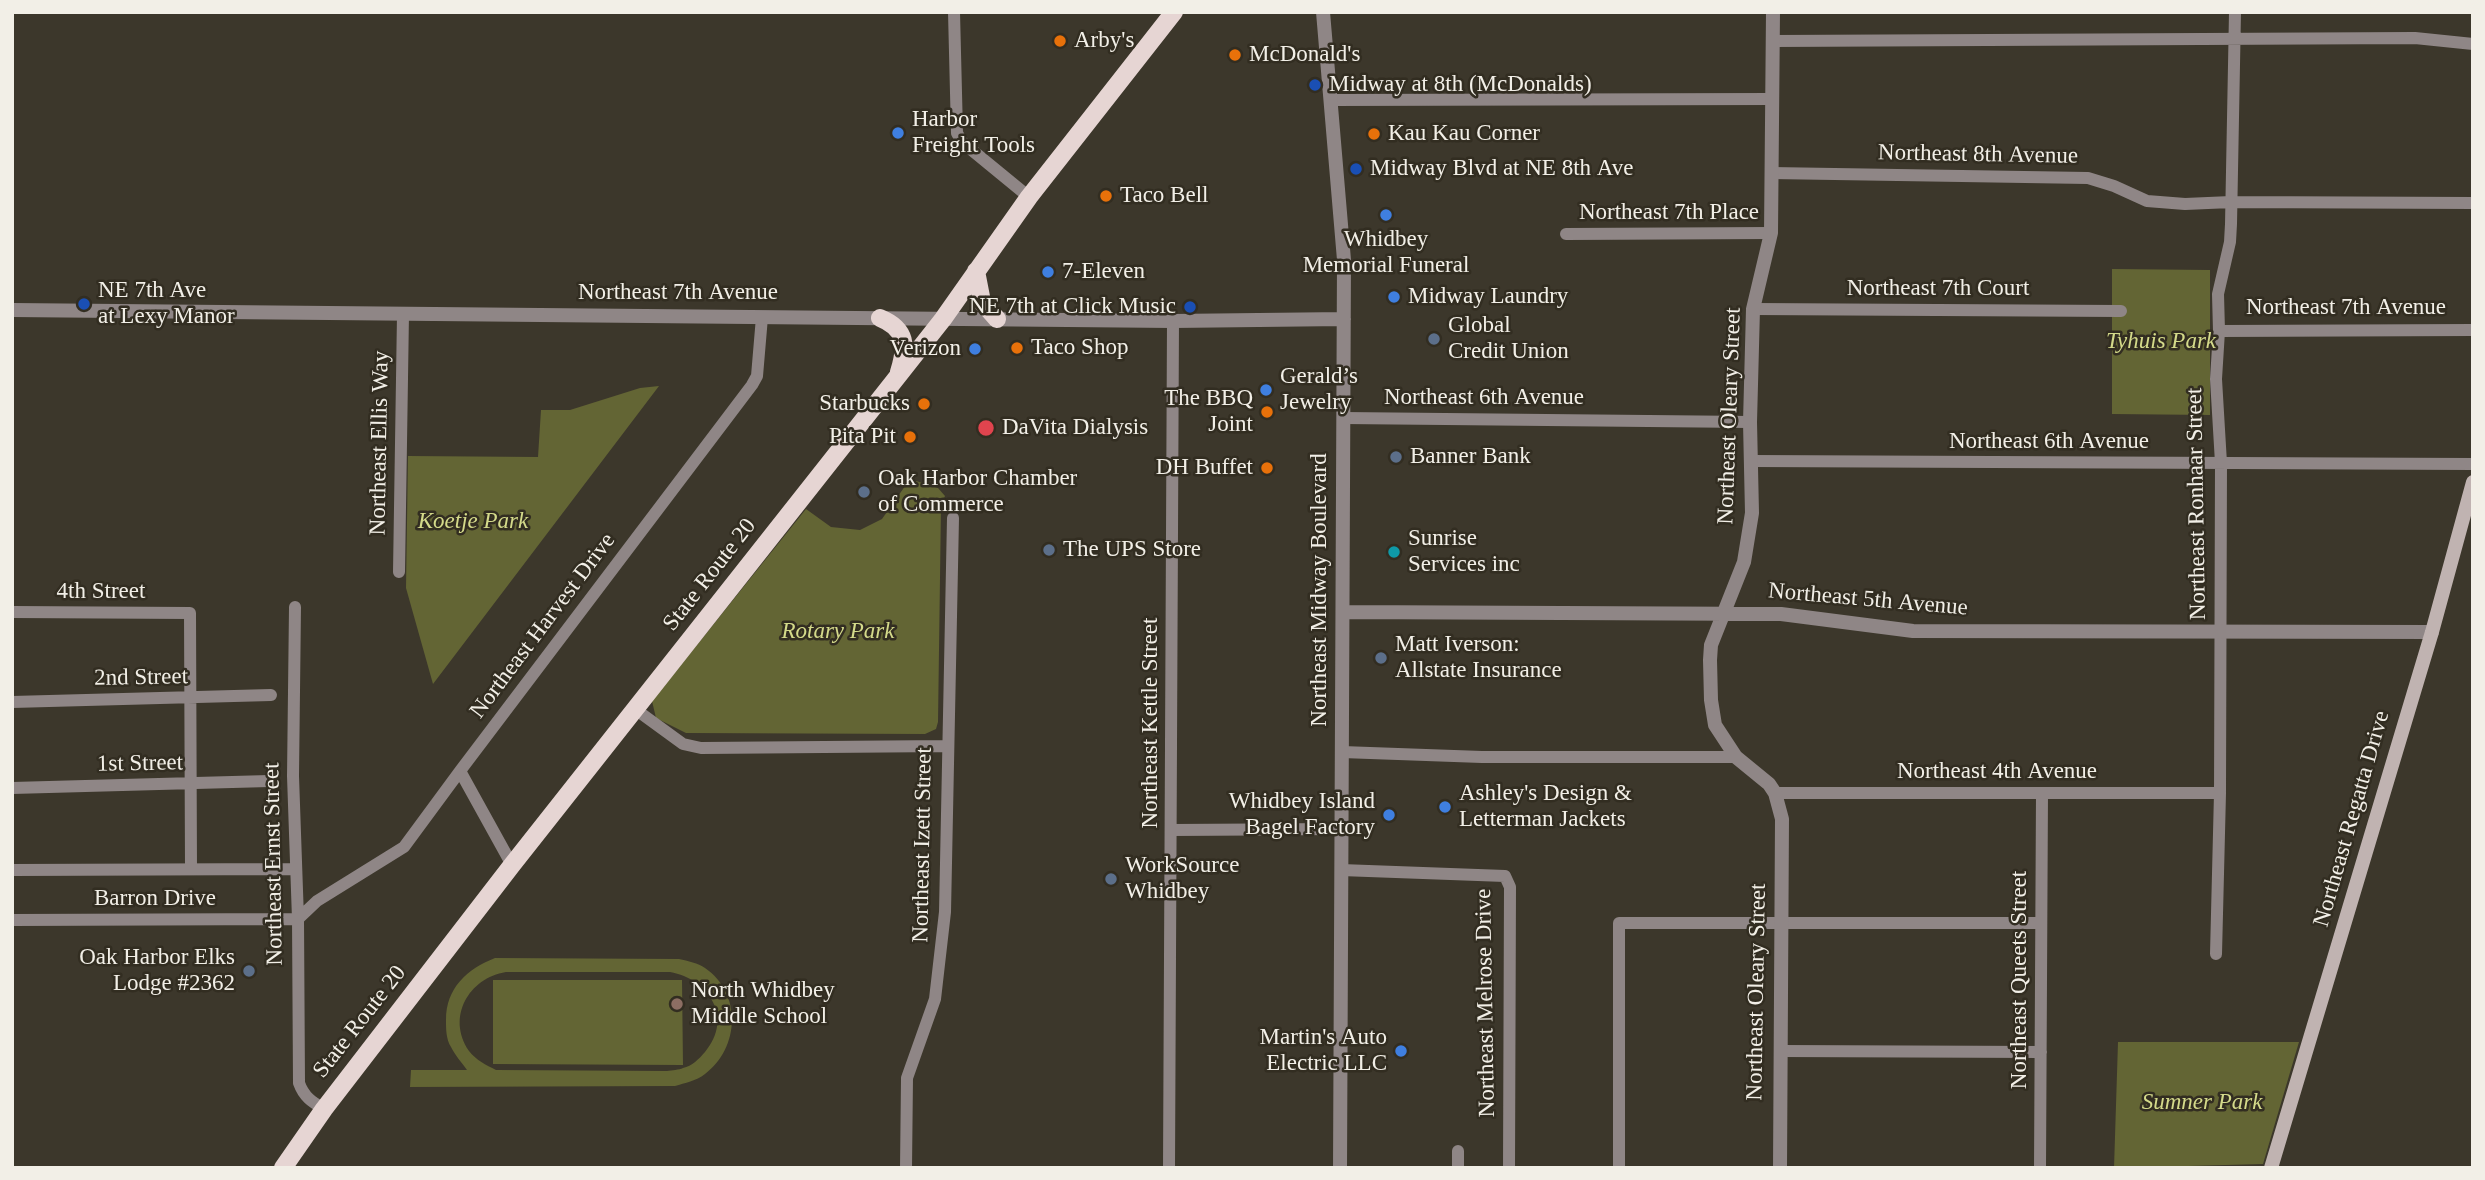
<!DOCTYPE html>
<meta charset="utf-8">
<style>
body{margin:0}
#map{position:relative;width:2485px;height:1180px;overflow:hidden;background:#3c372b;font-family:"Times New Roman",serif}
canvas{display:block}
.frame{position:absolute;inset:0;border:14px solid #f2efe7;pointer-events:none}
</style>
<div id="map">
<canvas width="2485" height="1180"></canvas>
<div class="frame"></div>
</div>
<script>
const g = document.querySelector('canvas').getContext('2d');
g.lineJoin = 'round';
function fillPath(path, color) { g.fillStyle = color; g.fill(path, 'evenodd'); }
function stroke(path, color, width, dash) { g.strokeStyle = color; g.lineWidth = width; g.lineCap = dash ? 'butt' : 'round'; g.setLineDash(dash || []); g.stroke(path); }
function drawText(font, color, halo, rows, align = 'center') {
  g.font = font + ' "Times New Roman",serif'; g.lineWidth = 5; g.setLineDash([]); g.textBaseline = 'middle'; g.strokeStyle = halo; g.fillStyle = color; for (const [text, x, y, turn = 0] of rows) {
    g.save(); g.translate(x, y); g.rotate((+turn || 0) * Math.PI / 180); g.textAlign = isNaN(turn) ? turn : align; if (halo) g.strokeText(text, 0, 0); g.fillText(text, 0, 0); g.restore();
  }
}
const green = new Path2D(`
 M2112 269 2210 270V415L2112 414Z
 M659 386 433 684 406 588 408 456 538 457 541 410H570L640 388Z
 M910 479 938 488 945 496 941 506 938 722 936 729 925 734 686 733 656 718 652 701 806 509 831 527 860 530 882 519Z
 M495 958 679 959C688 961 698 963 705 968 742 993 740 1048 705 1074 696 1081 685 1083 675 1086L410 1087 411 1070H467C462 1063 455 1055 451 1047 446 1039 446 1029 446 1020 446 988 467 969 495 958ZM506 972H670C709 979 734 1018 705 1052 699 1059 692 1066 683 1068 679 1070 672 1070 667 1071L496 1070C486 1065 476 1060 469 1051 446 1017 469 978 506 972Z
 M493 980H682L683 1065 493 1064Z
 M2118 1042H2299L2263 1164 2114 1168Z`);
const minor = new Path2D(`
 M954 12 957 133 962 142 1029 197
 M1773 41 2415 38 2473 44
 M1330 100 1773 99
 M1771 173 2088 178 2114 186 2147 201 2185 204 2231 202 2473 203
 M1566 234 1771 233
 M1753 309 2121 311
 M2219 331 2473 330
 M1343 418 1750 422
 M1751 461 2473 464
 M399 572 403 314
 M295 607 293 776 298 919 299 1083C304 1097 312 1102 324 1109
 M12 612 190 613 191 869
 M12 702 271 695
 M635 709 683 744 701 748 947 746
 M1342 752 1482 757H1736
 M460 771 512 865
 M12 788 269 781
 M1775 793H2220
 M1171 830 1341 829
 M12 870 296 869
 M1341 870 1505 876 1510 887 1509 1168
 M298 919 317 901 404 847 460 771 752 385 757 376 762 317
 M12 920 298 919
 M2216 954 2220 793 2221 463 2216 379 2219 331 2218 294 2230 242 2231 224 2235 12
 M1780 1051 2041 1052
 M1458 1151V1168
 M906 1168 907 1078 935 999 945 912 953 518
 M1169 1168 1173 321
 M1619 1168V923H2041
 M2040 1168 2042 793`);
const tertiary = new Path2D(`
 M1323 12 1344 260 1340 1168
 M1773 12 1771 233 1753 309 1750 422 1752 513 1744 562 1711 645 1710 660 1711 700 1715 725 1736 757 1769 784 1775 793 1782 819 1780 1168
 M12 310 1173 321 1344 319
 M1343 612 1781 614 1913 631 2432 632`);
const secondary = new Path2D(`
 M2271 1168 2432 632 2473 482`);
const primary = new Path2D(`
 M976 271 982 302 997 319
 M880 318C907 329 907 346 899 372
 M283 1168 324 1109 512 865 943 319 1029 197 1174 12`);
const markers = [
 [1060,41,7,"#e8710a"],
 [1235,55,7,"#e8710a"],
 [1315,85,7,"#1a4fb4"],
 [898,133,7,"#3f7fe0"],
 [1374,134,7,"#e8710a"],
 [1356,169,7,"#1a4fb4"],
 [1106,196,7,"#e8710a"],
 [1386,215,7,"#3f7fe0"],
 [1048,272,7,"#3f7fe0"],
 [1394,297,7,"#3f7fe0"],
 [84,304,7,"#1a4fb4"],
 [1190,307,7,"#1a4fb4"],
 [1434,339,7,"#5c6f8a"],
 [1017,348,7,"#e8710a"],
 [975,349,7,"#3f7fe0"],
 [1266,390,7,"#3f7fe0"],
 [924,404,7,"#e8710a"],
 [1267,412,7,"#e8710a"],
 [986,428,9,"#e0444e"],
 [910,437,7,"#e8710a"],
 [1396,457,7,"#5c6f8a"],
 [1267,468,7,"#e8710a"],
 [864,492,7,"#5c6f8a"],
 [1049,550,7,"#5c6f8a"],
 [1394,552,7,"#0f9aa8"],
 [1381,658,7,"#5c6f8a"],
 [1445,807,7,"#3f7fe0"],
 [1389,815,7,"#3f7fe0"],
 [1111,879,7,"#5c6f8a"],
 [249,971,7,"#5c6f8a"],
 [677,1004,7,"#8d6e63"],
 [1401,1051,7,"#3f7fe0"]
];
const poiNames = [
 ["Arby's",1074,41],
 ["McDonald's",1249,55],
 ["Midway at 8th (McDonalds)",1329,85],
 ["Harbor",912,120],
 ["Freight Tools",912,146],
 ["Kau Kau Corner",1388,134],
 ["Midway Blvd at NE 8th Ave",1370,169],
 ["Taco Bell",1120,196],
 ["Whidbey",1386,240,"center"],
 ["Memorial Funeral",1386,266,"center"],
 ["7-Eleven",1062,272],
 ["NE 7th Ave",98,291],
 ["at Lexy Manor",98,317],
 ["Midway Laundry",1408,297],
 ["NE 7th at Click Music",1176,307,"right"],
 ["Global",1448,326],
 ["Credit Union",1448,352],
 ["Taco Shop",1031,348],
 ["Verizon",961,349,"right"],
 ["Gerald’s",1280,377],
 ["Jewelry",1280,403],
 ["The BBQ",1253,399,"right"],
 ["Joint",1253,425,"right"],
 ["Starbucks",910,404,"right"],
 ["DaVita Dialysis",1002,428],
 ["Pita Pit",896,437,"right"],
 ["Banner Bank",1410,457],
 ["DH Buffet",1253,468,"right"],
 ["Oak Harbor Chamber",878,479],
 ["of Commerce",878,505],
 ["Sunrise",1408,539],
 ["Services inc",1408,565],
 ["The UPS Store",1063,550],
 ["Matt Iverson:",1395,645],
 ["Allstate Insurance",1395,671],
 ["Ashley's Design &",1459,794],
 ["Letterman Jackets",1459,820],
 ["Whidbey Island",1375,802,"right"],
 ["Bagel Factory",1375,828,"right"],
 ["WorkSource",1125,866],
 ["Whidbey",1125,892],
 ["Oak Harbor Elks",235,958,"right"],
 ["Lodge #2362",235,984,"right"],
 ["North Whidbey",691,991],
 ["Middle School",691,1017],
 ["Martin's Auto",1387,1038,"right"],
 ["Electric LLC",1387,1064,"right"]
];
const streetNames = [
 ["Northeast 8th Avenue",1978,155,1],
 ["Northeast 7th Place",1669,213],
 ["Northeast 7th Court",1938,289],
 ["Northeast 7th Avenue",678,293],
 ["Northeast 7th Avenue",2346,308],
 ["Northeast 6th Avenue",1484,398],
 ["Northeast Oleary Street",1730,416,-88],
 ["Northeast 6th Avenue",2049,442],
 ["Northeast Ellis Way",380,443,-89],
 ["Northeast Ronhaar Street",2197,504,-91],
 ["State Route 20",710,575,-52],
 ["Northeast Midway Boulevard",1320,590,-90],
 ["4th Street",101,592],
 ["Northeast 5th Avenue",1868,600,5],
 ["Northeast Harvest Drive",543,626,-53],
 ["2nd Street",141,678,-1],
 ["Northeast Kettle Street",1151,723,-90],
 ["1st Street",140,764,-1],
 ["Northeast 4th Avenue",1997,772],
 ["Northeast Regatta Drive",2352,819,-74],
 ["Northeast Izett Street",923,845,-89],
 ["Northeast Ernst Street",274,864,-91],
 ["Barron Drive",155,899],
 ["Northeast Queets Street",2020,980,-90],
 ["Northeast Oleary Street",1757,992,-89],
 ["Northeast Melrose Drive",1486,1003,-91],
 ["State Route 20",360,1022,-52]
];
const parkNames = [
 ["Tyhuis Park",2161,342],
 ["Koetje Park",473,522],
 ["Rotary Park",838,632],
 ["Sumner Park",2202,1103]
];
fillPath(green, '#636534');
stroke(minor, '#8f8686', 12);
stroke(tertiary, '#8f8686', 14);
stroke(secondary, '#c0b3b1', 14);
stroke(primary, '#e6d5d3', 18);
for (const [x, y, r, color] of markers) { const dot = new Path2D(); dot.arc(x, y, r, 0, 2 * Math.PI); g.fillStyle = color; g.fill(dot); stroke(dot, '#322d21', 2.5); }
drawText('23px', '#f2efe7', '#322d21', poiNames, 'left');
drawText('23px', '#f2efe7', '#322d21', streetNames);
drawText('italic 23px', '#d4da8a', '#322d21', parkNames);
</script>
